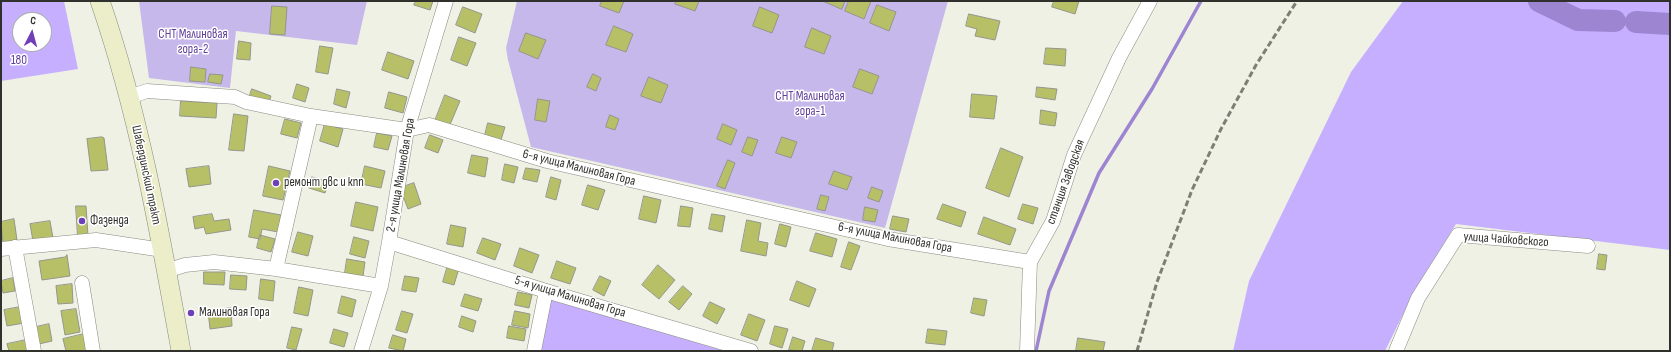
<!DOCTYPE html>
<meta charset="utf-8">
<style>
body{margin:0}
#map{position:relative;width:1671px;height:352px;overflow:hidden;background:#eff1e5;font-family:"Sofia Sans Condensed",sans-serif}
canvas{display:block}
.frame{position:absolute;inset:0;border:2px solid #30312c;pointer-events:none}
.north{position:absolute;left:12px;top:12px;width:40px;height:40px;box-sizing:border-box;background:#fff;border:1px solid #acadab;border-radius:50%;rotate:6deg;font-size:11px;font-weight:700;line-height:16px;text-align:center;color:#30312c}
.north::after{content:'';display:block;margin:auto;width:14px;height:18px;background:#6f3fb7;clip-path:polygon(50% 0,100% 100%,50% 72%,0 100%)}
</style>
<div id="map">
<canvas width="1671" height="352"></canvas>
<div class="frame"></div>
<div class="north">С</div>
</div>
<script>
const g = document.querySelector('canvas').getContext('2d');
g.lineJoin = 'round';
function fillPath(path, color) { g.fillStyle = color; g.fill(path, 'evenodd'); }
function stroke(path, color, width, dash) { g.strokeStyle = color; g.lineWidth = width; g.lineCap = dash ? 'butt' : 'round'; g.setLineDash(dash || []); g.stroke(path); }
function drawText(font, color, halo, rows, align = 'center') {
  g.font = font + ' "Sofia Sans Condensed",sans-serif'; g.lineWidth = 3; g.setLineDash([]); g.textBaseline = 'middle'; g.strokeStyle = halo; g.fillStyle = color; for (const [text, x, y, turn = 0] of rows) {
    g.save(); g.translate(x, y); g.rotate((+turn || 0) * Math.PI / 180); g.textAlign = isNaN(turn) ? turn : align; if (halo) g.strokeText(text, 0, 0); g.fillText(text, 0, 0); g.restore();
  }
}
const green = new Path2D(`
 M139 1H367L357 45 236 31 230 88 149 78Z
 M517 1H948L885 228 531 147 508 60 506 48Z`);
const forest = new Path2D(`
 M1 1H64L78 69 1 81ZM20 20H44V44H20Z
 M1403 1H1670V250L1456 224 1416 288 1385 351H1233L1249 281 1351 72Z
 M549 298 725 351H539Z`);
const stream = new Path2D(`
 M1036 351 1049 291 1099 173 1152 89 1201 1`);
const river = new Path2D(`
 M1539 1 1578 20 1615 21
 M1636 22 1670 24`);
const building = new Path2D(`
 M416 1H433L430 10 414 5Z
 M602 1H624L619 13 600 6Z
 M677 1H699L695 11 675 4Z
 M823 1H845L842 9Z
 M849 1H871L864 19 845 11Z
 M1054 1H1079L1075 14 1052 7Z
 M877 5 896 12 889 31 870 23Z
 M272 6 287 7 285 35 270 34Z
 M463 7 482 14 475 33 456 25Z
 M760 7 779 15 772 33 753 26Z
 M969 14 1000 21 995 40 975 36 977 29 966 26Z
 M614 26 633 34 626 52 606 45Z
 M812 28 831 36 824 54 805 47Z
 M526 33 546 40 538 59 519 51Z
 M459 37 476 43 467 66 451 60Z
 M239 41 251 43 250 60 237 59Z
 M320 46 333 48 328 74 316 72Z
 M1046 48 1066 49 1065 66 1044 64Z
 M388 52 414 61 408 79 382 70Z
 M191 67 206 69 205 82 190 81Z
 M860 69 879 76 872 94 853 87Z
 M210 74 223 75 221 84 208 82Z
 M593 74 601 78 596 91 587 87Z
 M649 77 668 85 661 103 641 96Z
 M297 84 309 88 305 102 293 98Z
 M1037 87 1057 89 1055 100 1036 97Z
 M252 89 271 96 268 105 249 98Z
 M337 89 350 92 346 108 334 104Z
 M389 92 407 97 403 113 385 108Z
 M972 94 997 96 994 119 970 117Z
 M445 95 460 101 449 127 435 121Z
 M538 99 550 101 546 122 535 120Z
 M181 101 217 103 216 118 180 116Z
 M1041 110 1057 113 1055 126 1040 124Z
 M234 114 248 116 244 151 229 150Z
 M610 115 619 119 615 130 606 127Z
 M285 119 301 123 297 138 281 134Z
 M488 123 505 127 501 140 485 135Z
 M325 124 343 129 338 147 320 141Z
 M723 124 737 130 731 145 717 139Z
 M377 133 392 136 388 150 374 147Z
 M430 135 443 140 438 153 425 148Z
 M102 137 104 138 108 170 91 171 87 139Z
 M748 137 758 140 752 156 742 152Z
 M782 137 797 142 791 158 776 153Z
 M1001 148 1023 157 1009 197 986 188Z
 M472 155 488 158 485 177 468 173Z
 M728 160 735 163 725 189 717 186Z
 M505 164 518 167 514 183 502 180Z
 M209 166 211 184 189 187 186 169Z
 M269 166 290 171 283 200 263 196Z
 M365 166 385 171 381 188 361 184Z
 M526 168 540 170 537 182 523 179Z
 M834 171 852 177 847 190 829 184Z
 M312 177 329 182 325 193 309 188Z
 M551 177 561 180 556 200 546 197Z
 M414 183 421 204 408 209 400 188Z
 M588 185 605 190 598 210 582 205Z
 M872 187 883 191 879 202 868 198Z
 M821 195 829 197 825 211 817 209Z
 M644 196 661 200 656 223 639 219Z
 M356 202 378 207 373 231 351 226Z
 M943 204 966 212 961 227 937 219Z
 M1023 204 1038 208 1033 224 1018 219Z
 M76 206H86L88 236 78 237Z
 M681 206 693 208 690 227 678 226Z
 M865 207 878 210 875 222 863 220Z
 M254 210 281 215 278 232 262 229 260 239 249 237Z
 M212 214 214 221 229 219 231 230 206 234 204 227 195 229 193 217Z
 M712 214 725 216 722 232 709 229Z
 M893 216 909 219 906 232 890 229Z
 M984 217 1016 229 1010 245 978 234Z
 M14 219 17 240 3 243 1 222Z
 M747 220 761 223 758 241 768 243 766 256 741 251Z
 M50 221 53 238 33 241 30 224Z
 M780 224 791 227 786 247 775 244Z
 M451 225 466 228 463 247 447 244Z
 M298 232 313 236 308 256 292 252Z
 M816 233 837 239 832 257 810 251Z
 M260 235 275 239 271 252 257 248Z
 M354 237 369 241 365 258 350 254Z
 M483 238 501 244 495 260 477 253Z
 M849 242 860 246 851 270 841 267Z
 M520 248 539 255 532 273 514 266Z
 M1599 254 1607 255 1605 270 1597 269Z
 M67 255 70 276 42 280 39 261 65 257Z
 M347 259 365 262 363 276 345 273Z
 M557 261 576 268 570 284 551 278Z
 M448 265 459 268 454 285 443 282Z
 M658 265 675 280 659 299 642 285Z
 M204 272H225L224 285 204 284Z
 M231 275 247 276 246 290 230 289Z
 M405 276 419 278 416 292 402 290Z
 M600 276 611 281 604 296 593 290Z
 M13 278 15 291 3 293 1 281Z
 M261 279 275 281 273 301 259 299Z
 M797 281 816 289 809 307 790 300Z
 M72 284 73 303 58 304 56 286Z
 M683 286 692 294 679 310 669 302Z
 M299 287 313 290 308 316 294 313Z
 M518 292 532 295 529 308 515 305Z
 M465 294 482 299 478 311 461 306Z
 M342 296 356 300 352 317 338 313Z
 M974 298 987 300 984 316 971 313Z
 M710 302 725 309 717 324 703 316Z
 M20 307 24 323 7 326 4 310Z
 M231 308 232 326 210 329 208 311Z
 M76 309 80 332 65 335 61 311Z
 M402 311 413 314 407 333 396 330Z
 M515 311 530 314 528 328 512 325Z
 M749 314 765 320 757 341 741 335Z
 M462 316 476 321 473 332 459 327Z
 M49 324 52 341 39 344 36 327Z
 M509 326 526 329 524 341 507 338Z
 M775 326 788 329 782 348 770 344Z
 M292 327 302 329 296 350 287 348Z
 M334 329 348 333 344 347 330 343Z
 M928 329 947 331 945 345 926 343Z
 M84 334 88 351H66L63 339Z
 M393 335 406 339 403 351 389 348Z
 M793 337 805 341 802 351 789 350Z
 M816 338 834 343 832 351H812Z
 M1078 338 1105 342 1103 351H1076Z
 M26 340 28 351H9L7 344Z`);
const street = new Path2D(`
 M129 97 147 91 235 97 246 102 311 116 407 130 429 125 547 161 888 239 1030 262
 M389 242 546 291 751 351
 M15 247 34 351
 M1 249 96 240 163 250
 M276 269 311 116
 M166 271 185 265 214 262 276 269 381 286
 M82 283 93 351
 M361 351 381 286 389 242 407 130 446 1
 M534 351 546 291
 M1027 351 1030 262 1053 221 1074 155 1119 58 1150 1
 M1396 351 1418 298 1458 235 1588 246`);
const secondary = new Path2D(`
 M100 1C139 114 160 233 181 351`);
const rail = new Path2D(`
 M1137 351 1157 282 1192 190 1221 129 1256 65 1297 1`);
const markers = [
 [276,183,4,"#6f3fb7"],
 [82,221,4,"#6f3fb7"],
 [191,313,4,"#6f3fb7"]
];
const parkNames = [
 ["СНТ Малиновая",193,35],
 ["гора-2",193,50],
 ["180",19,61],
 ["СНТ Малиновая",810,97],
 ["гора-1",810,112]
];
const streetNames = [
 ["6-я улица Малиновая Гора",579,168,14],
 ["Шабердинский тракт",146,175,78],
 ["2-я улица Малиновая Гора",401,175,-80],
 ["станция Заводская",1066,182,-70],
 ["6-я улица Малиновая Гора",895,238,11],
 ["улица Чайковского",1506,240,4],
 ["5-я улица Малиновая Гора",570,297,17]
];
const poiNames = [
 ["ремонт двс и кпп",284,183],
 ["Фазенда",90,221],
 ["Малиновая Гора",199,313]
];
fillPath(green, '#c6b8ea');
fillPath(forest, '#c7afff');
stroke(stream, '#9d85d1', 3.5);
stroke(river, '#9d85d1', 22);
fillPath(building, '#b7c067');
stroke(building, '#94968b', 1);
stroke(street, '#898b80', 15);
stroke(secondary, '#898b80', 20);
stroke(street, '#fff', 14);
stroke(secondary, '#ebeec9', 19);
stroke(rail, '#7d7f77', 3, [6, 3]);
for (const [x, y, r, color] of markers) { const dot = new Path2D(); dot.arc(x, y, r, 0, 2 * Math.PI); g.fillStyle = color; g.fill(dot); stroke(dot, '#fff', 1.5); }
drawText('13px', '#62409b', '#fff', parkNames);
drawText('13px', '#30312c', '#fff', streetNames);
drawText('13px', '#30312c', '#fff', poiNames, 'left');
</script>
